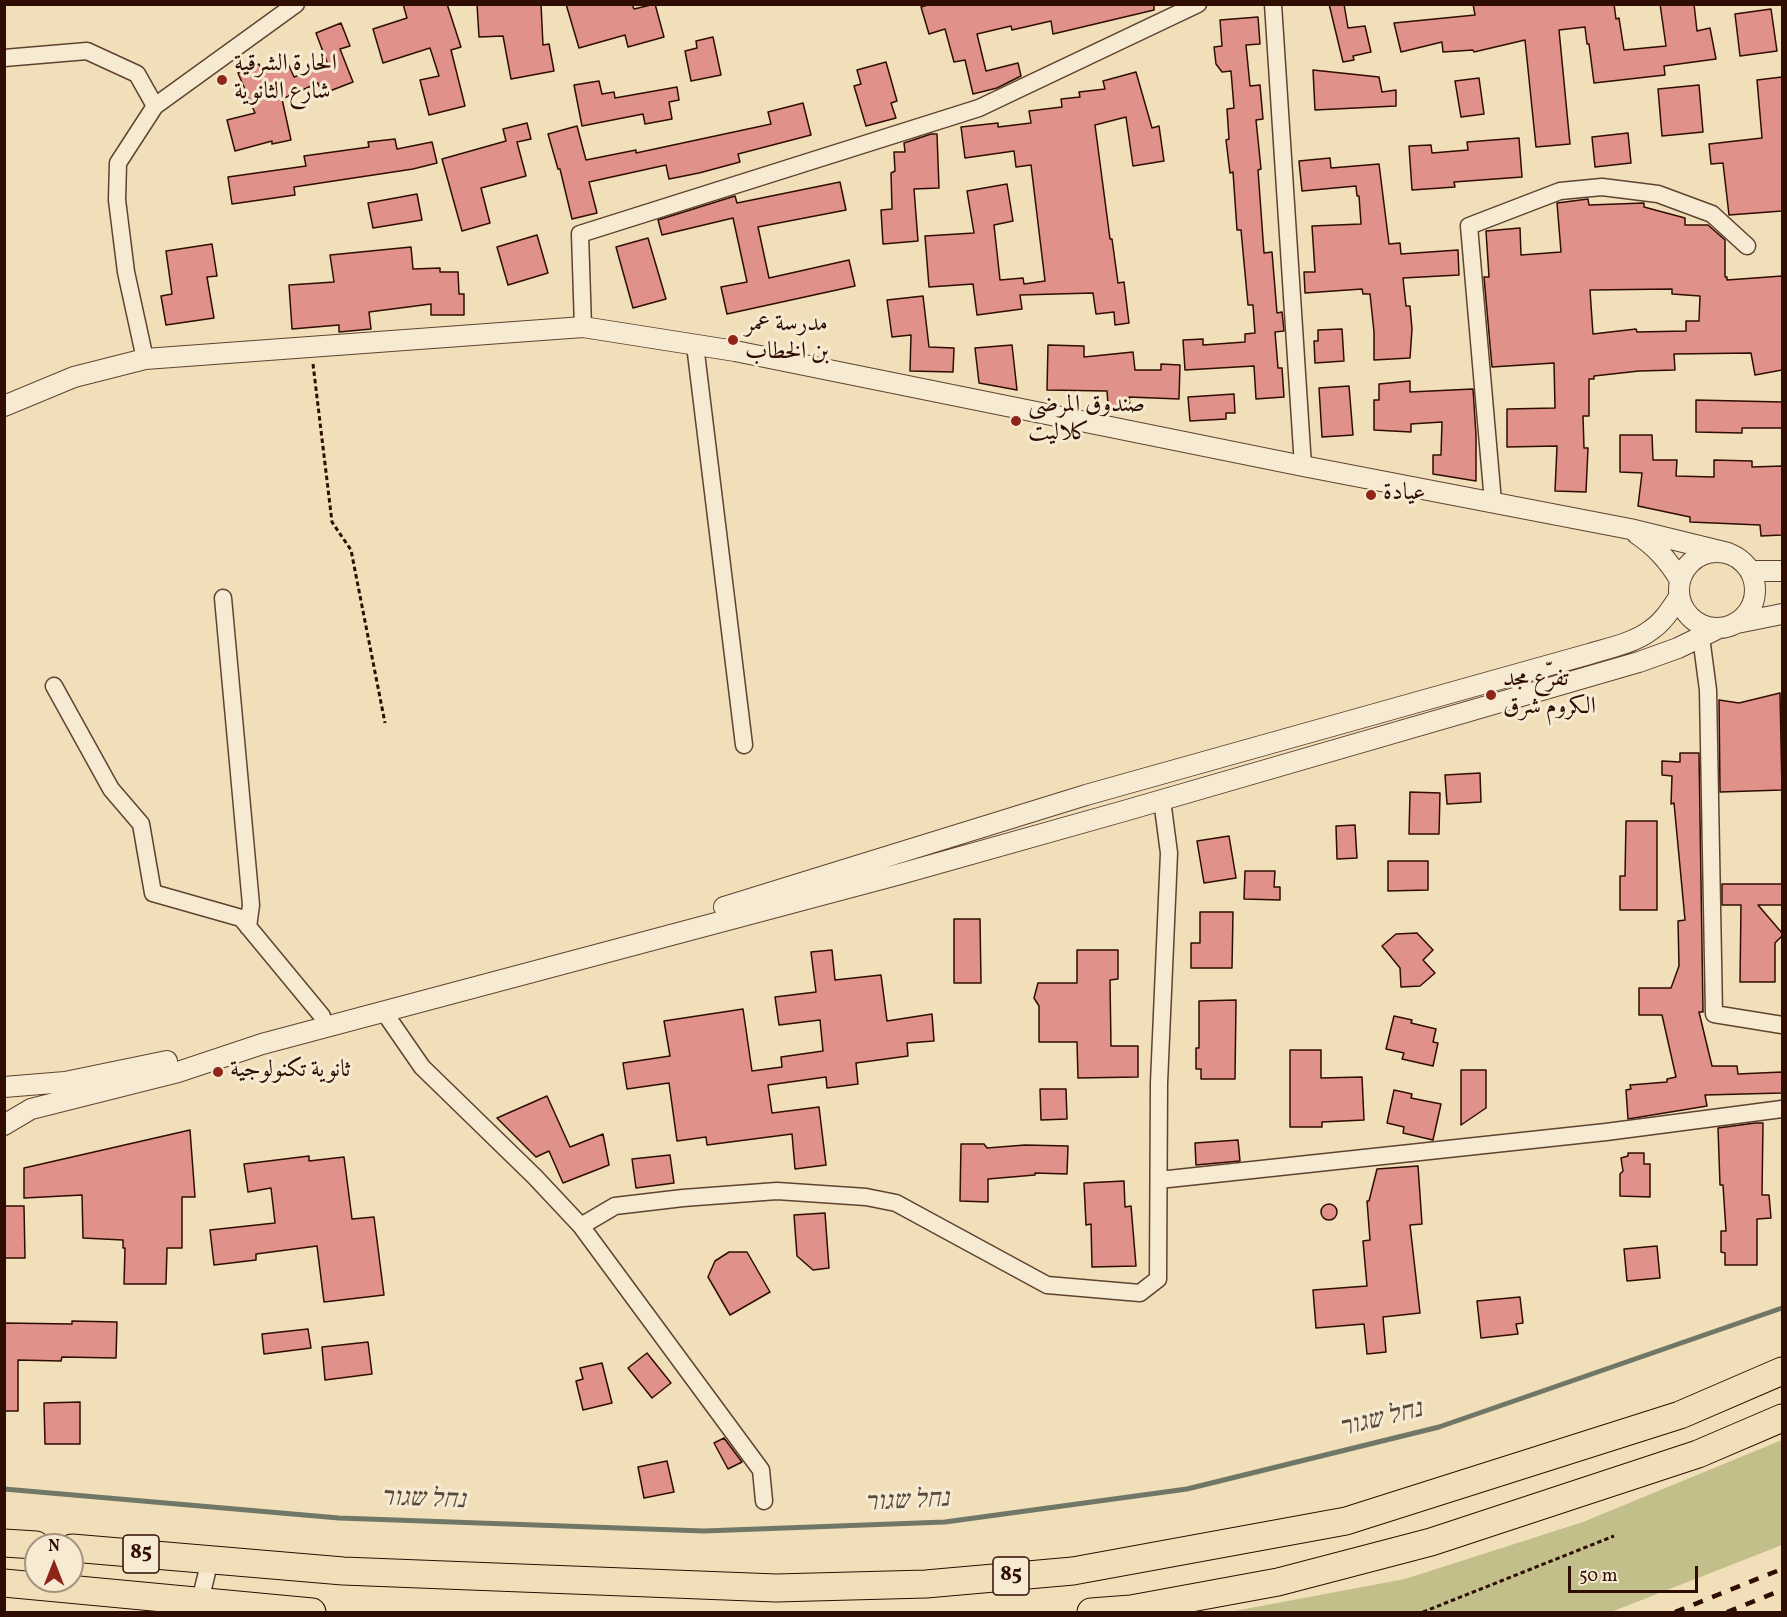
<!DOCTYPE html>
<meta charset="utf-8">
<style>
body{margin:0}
#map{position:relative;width:1787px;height:1617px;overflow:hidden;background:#f1dfb9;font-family:Vollkorn,serif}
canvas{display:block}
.frame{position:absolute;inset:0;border:6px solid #2f0d02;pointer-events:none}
.north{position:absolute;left:24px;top:1533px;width:60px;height:60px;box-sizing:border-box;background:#f6ead2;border:2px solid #a6927f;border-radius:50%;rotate:0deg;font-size:16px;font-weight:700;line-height:24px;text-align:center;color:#2f0d02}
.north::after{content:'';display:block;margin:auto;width:21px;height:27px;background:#8f2418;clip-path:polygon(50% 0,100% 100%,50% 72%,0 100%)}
.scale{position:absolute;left:1568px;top:1566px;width:130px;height:27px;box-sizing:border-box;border:3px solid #2f0d02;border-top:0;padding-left:8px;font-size:18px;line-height:21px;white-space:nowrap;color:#2f0d02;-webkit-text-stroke:4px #f6ead2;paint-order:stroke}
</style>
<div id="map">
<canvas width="1787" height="1617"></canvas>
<div class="frame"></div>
<div class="north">N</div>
<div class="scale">50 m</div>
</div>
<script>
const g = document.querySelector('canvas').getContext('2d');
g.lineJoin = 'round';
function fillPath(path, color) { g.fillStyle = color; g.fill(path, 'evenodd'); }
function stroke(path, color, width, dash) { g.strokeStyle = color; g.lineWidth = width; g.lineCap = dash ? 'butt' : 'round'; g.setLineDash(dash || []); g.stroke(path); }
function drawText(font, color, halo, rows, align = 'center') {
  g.font = font + ' Vollkorn,Amiri,"Frank Ruhl Libre",serif'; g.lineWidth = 6; g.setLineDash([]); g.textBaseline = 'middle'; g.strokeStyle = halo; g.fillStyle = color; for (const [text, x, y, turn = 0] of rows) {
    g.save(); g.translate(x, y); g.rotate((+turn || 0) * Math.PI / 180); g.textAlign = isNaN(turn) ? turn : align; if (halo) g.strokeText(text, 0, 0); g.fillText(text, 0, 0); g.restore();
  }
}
const green = new Path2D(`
 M1782 1440V1545L1611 1612H1229L1405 1579 1583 1522Z`);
const stream = new Path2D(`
 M4 1489 339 1518 704 1531 945 1522 1187 1489 1439 1427 1782 1308`);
const building = new Path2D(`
 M403 4H447L461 47 451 50 465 106 429 115 420 80 439 76 430 48 383 63 373 29 407 18Z
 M477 4H541L543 45 549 44 554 71 511 79 503 36 479 37Z
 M566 4H632L634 9 655 4 664 37 628 47 625 35 579 48Z
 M931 4H1154V10L1053 34 1051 21 1012 30 1011 26 977 34 986 71 1018 63 1021 76 997 88 973 94 965 60 954 62 945 29 929 34 921 7Z
 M1329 4H1344L1348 28 1365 26 1371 52 1353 56 1354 60 1343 62Z
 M1473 4H1614L1616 19 1619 18 1624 50 1666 46 1660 4H1694L1697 31 1710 28 1716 59 1664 66 1665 75 1594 83 1589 44H1587L1585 27 1559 30 1570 144 1536 147 1525 40 1474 52 1473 50 1443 52 1442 42 1401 52 1394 23 1475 15Z
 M1771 9 1777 51 1740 56 1735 14Z
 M1258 17 1260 44 1246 45 1250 86 1260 85 1263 119 1256 120 1261 169 1258 170 1264 253 1272 252 1277 313 1282 312 1284 331 1275 332 1278 368H1282L1284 397 1256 399 1254 366 1185 370 1183 340 1203 339V345L1245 342V334L1255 333 1253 305H1248L1241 230H1237L1233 172 1230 173 1226 140 1229 139 1227 109 1234 108 1231 71 1222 72 1216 64 1214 47 1222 46 1220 20Z
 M341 23 350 46 340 49 353 82 322 94 318 83 282 99 291 140 272 144V141L235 151 227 120 255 113 238 73 259 64 262 70 286 59 294 77 328 65 316 33Z
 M713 37 721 75 691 81 685 51 697 48 696 41Z
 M886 62 897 101 891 103 896 118 866 126 854 86 861 84 857 70Z
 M1313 70 1379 77 1382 92 1396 90V106L1315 110Z
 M1136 72 1152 128 1159 126 1164 161 1133 166 1126 117 1095 125 1110 239H1112L1118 283 1124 282 1129 323 1115 325 1114 312 1096 314 1093 293 1020 295 1022 309 977 315 973 284 929 287 925 236 974 233 967 191 1007 184 1013 221 994 225 1000 280 1023 278 1024 284 1045 281 1031 165 1016 167 1014 151 965 158 961 127 998 123V127L1031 123 1029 111 1062 107 1061 99 1080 97 1079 92 1105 89 1103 81Z
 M1782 77V211L1729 215 1723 163 1711 164 1709 144 1762 138 1757 80Z
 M1479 78 1484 114 1461 117 1455 81Z
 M599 81 602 94 614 92 615 98 677 87 679 100 669 102 672 119 645 124 643 114 582 126 574 85Z
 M1699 85 1703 132 1662 136 1658 89Z
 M803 103 811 135 738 154 740 162 699 173 669 179 666 165 589 182 597 213 572 219 560 169H558L548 134 577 126 586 160 636 150V153L771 124 768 112Z
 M527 123 531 139 517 142 526 176 481 188 490 223 462 231 442 159 506 141 503 129Z
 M1628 133 1631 163 1595 167 1592 137Z
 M931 134H937L939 188 914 189 918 241 883 244 881 210 892 209 891 173 895 171 894 152H905L904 143Z
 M1519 138 1522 177 1454 182 1455 187 1412 190 1409 146 1431 145 1432 153 1468 150 1467 142Z
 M395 139 397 149 432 142 437 163 413 169 294 187 295 195 232 204 228 177 306 166 304 156 369 147 368 142Z
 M1330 158 1331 168 1379 164 1389 244 1400 243 1401 254 1458 250 1459 275 1403 278 1406 306H1410L1412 329 1410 358 1374 360V332L1370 294H1363L1362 289 1305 293 1304 272H1315L1312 226 1361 224 1359 196H1357L1356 186 1302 191 1299 161Z
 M840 182 846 210 758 227 769 278 849 260 855 286 727 314 721 287 747 282 733 218 662 235 658 220 735 196 737 203Z
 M417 194 422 220 373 228 368 203Z
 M1588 199 1589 205 1644 203V207L1685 218V225H1708L1725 240V277H1727V280L1782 276V370L1755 375 1751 353 1674 354 1675 370 1639 371 1594 376V379H1589V416H1583L1584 448H1588L1586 492 1555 491 1557 446 1507 447V409L1555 408 1554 363 1492 367 1484 277H1489L1486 231 1520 228 1521 255 1561 252 1557 203ZM1672 289V294L1700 296 1699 321H1686V331L1637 332 1636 329 1593 334 1590 290Z
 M537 235 548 273 508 285 497 247Z
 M648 238 666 299 633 308 616 247Z
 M212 244 217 276 207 277 214 318 166 325 161 296 172 294 166 251Z
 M411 247 413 269 440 268V272H458L459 294H464V315H431V304L369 312 371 329 339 332V325L292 329 289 285 334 282 330 255Z
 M923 296 929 347 954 348 953 372 910 371 911 335 892 337 887 300Z
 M1342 329 1344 361 1315 363 1314 341H1318V330Z
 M1012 345 1017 390 979 383 975 348Z
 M1048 345 1084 346V357L1133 352 1135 370H1161V364L1180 365 1179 399 1129 397 1131 412 1108 404 1107 391 1047 390Z
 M1410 381V392L1473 389 1476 435V481L1433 474V455H1441L1442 422 1411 424V432L1374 430V400H1379V384Z
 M1349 386 1353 435 1322 437 1319 388Z
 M1234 394 1235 413H1226V419L1190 421 1188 397Z
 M1696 400 1782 402V428H1742V433L1696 432Z
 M1620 435H1652L1653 460H1677L1676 476 1714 477V460L1752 461V467L1782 466V535L1761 536 1760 525 1690 522V517L1638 506 1642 473 1620 472Z
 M1780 693 1782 790 1720 792 1719 700 1739 703Z
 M1680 753H1699L1703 1012H1699L1712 1066H1737L1738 1074 1782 1072V1093L1705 1095 1707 1106 1628 1119 1626 1090 1631 1089 1630 1085 1667 1082V1079L1676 1077 1662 1015H1639V988H1671L1679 966 1678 921 1685 920 1674 803 1671 804 1672 776 1662 775V761L1680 762Z
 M1480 773 1481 802 1447 804 1445 775Z
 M1410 792 1440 793 1439 834H1409Z
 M1626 821H1657V910H1620V876H1625Z
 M1355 825 1357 858 1337 859 1336 826Z
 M1229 836 1236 878 1204 883 1197 841Z
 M1388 861H1428V890L1388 891Z
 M1245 871H1275L1274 887H1280V900L1244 899Z
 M1722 884H1782V905H1758L1782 933V936L1775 943V982H1740L1741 905H1722Z
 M1200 912H1233L1232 968H1191V943H1200Z
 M954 919H980L981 983H954Z
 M1417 933 1433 950 1423 960 1435 973 1420 986 1401 987 1400 968 1382 946 1396 934Z
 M832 950 835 980 881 975 887 1021 932 1014 934 1041 907 1043 908 1056 856 1063 858 1084 827 1088 826 1077 768 1085 772 1113 819 1107 826 1165 795 1169 792 1134 707 1145 706 1137 677 1141 669 1083 627 1089 623 1063 670 1056 664 1021 743 1009 752 1071 782 1067 781 1057 823 1051 820 1020 779 1025 775 997 816 992 811 952Z
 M1077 950H1118V979L1110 980 1111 1046H1138V1077L1078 1078 1077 1042H1039V1006L1034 998 1038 983H1077Z
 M1236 1000 1235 1079H1201V1069H1196V1048H1199V1001Z
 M1394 1016 1412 1020 1411 1023 1436 1029 1433 1042 1438 1043 1433 1066 1402 1059 1404 1053 1386 1049Z
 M1290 1050H1321V1078L1362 1077 1364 1120 1322 1122V1127H1290Z
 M1461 1070H1486V1108L1461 1125Z
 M1040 1089H1066L1067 1119 1041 1120Z
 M1394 1090 1412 1094 1411 1098 1441 1104 1433 1140 1403 1133 1404 1127 1387 1123Z
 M547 1096 570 1147 603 1134 609 1165 563 1183 549 1151 536 1157 497 1118Z
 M1755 1123H1763L1762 1195H1769L1771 1218 1757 1219V1265H1725V1253L1721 1252V1231H1726L1723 1185H1720L1718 1128Z
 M190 1130 195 1197H182V1248H167L166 1284H124L125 1248H123V1240L83 1238 82 1195 24 1198V1168Z
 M1238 1140 1240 1161 1196 1165 1195 1143Z
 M961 1144H984L987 1148 1025 1145 1068 1146 1067 1174 1035 1173V1175L988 1179V1202L960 1201Z
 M1628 1153H1644V1164H1650V1197L1620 1196V1174L1623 1171 1621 1158 1628 1156Z
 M670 1155 674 1183 636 1188 632 1159Z
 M309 1156V1161L344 1157 352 1219 374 1217 384 1295 324 1302 317 1246 256 1254V1260L214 1265 210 1230 275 1223 271 1188 248 1192 244 1164Z
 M1418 1166 1422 1224 1410 1225 1420 1313 1383 1317 1386 1352 1367 1354 1364 1324 1316 1328 1313 1290 1367 1286 1363 1241 1370 1240 1367 1201H1369L1377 1169Z
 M1124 1181 1125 1207 1131 1206 1136 1266 1092 1267 1091 1224 1086 1225 1084 1183Z
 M1321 1212a8 8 0 1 1 16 0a8 8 0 1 1-16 0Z
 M4 1206H24L25 1258H4Z
 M825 1213 829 1268 813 1270 797 1256 794 1215Z
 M1657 1246 1660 1278 1627 1281 1624 1249Z
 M729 1252H747L770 1292 730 1315 708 1277 715 1261Z
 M1520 1297 1523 1323 1516 1324 1518 1334 1481 1338 1477 1301Z
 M72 1321 117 1322 116 1358 62 1357 61 1361 18 1360V1411H4V1323L72 1324Z
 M308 1329 311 1348 264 1354 262 1334Z
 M368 1342 372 1374 325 1380 322 1347Z
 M647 1353 671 1383 652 1398 628 1368Z
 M602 1363 612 1403 583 1410 576 1381 583 1379 580 1368Z
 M80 1402V1444H45L44 1403Z
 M724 1438 742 1462 728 1469 714 1443Z
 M667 1461 674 1492 644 1498 638 1467Z`);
const path = new Path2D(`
 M313 364 332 522 351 550 385 723
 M1423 1612 1614 1536`);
const minor = new Path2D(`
 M1273 4 1303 466
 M4 58 87 51 137 74 155 106
 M583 327 580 234 979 108 1198 4
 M695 345 744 745
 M145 359 126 272 117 200 118 163 155 106 296 4
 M1493 502 1469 226 1560 191 1602 187 1658 194 1712 214 1747 246
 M223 598 251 905 248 927
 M1701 637 1708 690 1714 1014 1782 1025
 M54 686 111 789 141 824 153 893 241 918 322 1016
 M384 1012 422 1067 535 1177 581 1226 761 1470 764 1501
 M1159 1180 1606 1132 1782 1109
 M581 1226 615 1206 683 1198 777 1191 866 1197 896 1203 1047 1285 1140 1293 1158 1279 1159 1083 1169 853 1162 800
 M198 1609 210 1560`);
const tertiary = new Path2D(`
 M4 406 74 377 145 359 583 327 735 351 1303 466 1630 529 1728 553
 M1637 534C1656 547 1668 560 1680 580
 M1679 590a38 38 0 1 1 76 0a38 38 0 1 1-76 0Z
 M1750 571H1782
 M1737 623 1782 614
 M724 907 1086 795 1589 654C1609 648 1634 643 1651 630 1663 622 1671 609 1679 597
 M4 1087 65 1082 167 1061
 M4 1125 31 1109 178 1072 262 1044 900 874 1124 811 1639 662 1678 648 1719 628`);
const trunk = new Path2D(`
 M4 1543 36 1545
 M72 1548 343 1571 776 1588 926 1584 1073 1571 1346 1521 1680 1415 1782 1371
 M4 1583 312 1612
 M1091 1612 1131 1609 1278 1582 1431 1542 1698 1454 1782 1418`);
const rail = new Path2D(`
 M1675 1612 1782 1569
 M1727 1612 1782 1590`);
const markers = [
 [222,80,6,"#8f2418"],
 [733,340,6,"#8f2418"],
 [1016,421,6,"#8f2418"],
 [1371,495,6,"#8f2418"],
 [1491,695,6,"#8f2418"],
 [218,1072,6,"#8f2418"]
];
const shields = [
 [141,1554,36],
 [1011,1576,36]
];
const shieldNames = [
 ["85",141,1554],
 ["85",1011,1576]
];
const poiNames = [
 ["الحارة الشرقية",234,66],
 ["شارع الثانوية",234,94],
 ["مدرسة عمر",745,326],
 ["بن الخطاب",745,354],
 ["صندوق المرضى",1028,407],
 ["كلاليت",1028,435],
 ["عيادة",1383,495],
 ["تفرّع مجد",1503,681],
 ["الكروم شرق",1503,709],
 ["ثانوية تكنولوجية",230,1072]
];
const waterNames = [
 ["נחל שגור",1381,1421,-14],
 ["נחל שגור",423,1501,2],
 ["נחל שגור",907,1503,-3]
];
fillPath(green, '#c2bf8a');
stroke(stream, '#707766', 5);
fillPath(building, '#e09189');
stroke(building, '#2f0d02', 1.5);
stroke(minor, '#604230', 19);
stroke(tertiary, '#604230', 22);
stroke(trunk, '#2f0d02', 29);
stroke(path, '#2f0d02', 3, [4.5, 3]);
stroke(minor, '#f6ead2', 16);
stroke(tertiary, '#f6ead2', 20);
stroke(trunk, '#f1dfb9', 27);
stroke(rail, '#2f0d02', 4.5, [10, 10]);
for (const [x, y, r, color] of markers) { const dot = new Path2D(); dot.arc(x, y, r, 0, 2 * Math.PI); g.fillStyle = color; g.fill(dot); stroke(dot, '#f6ead2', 2); }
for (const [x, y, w] of shields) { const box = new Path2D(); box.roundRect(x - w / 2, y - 19, w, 38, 4.5); g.fillStyle = '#f6ead2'; g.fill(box); stroke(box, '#2f0d02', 1.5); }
drawText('bold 22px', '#2f0d02', null, shieldNames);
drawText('24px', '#2f0d02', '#f6ead2', poiNames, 'left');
drawText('italic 26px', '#554b3c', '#f6ead2', waterNames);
</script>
